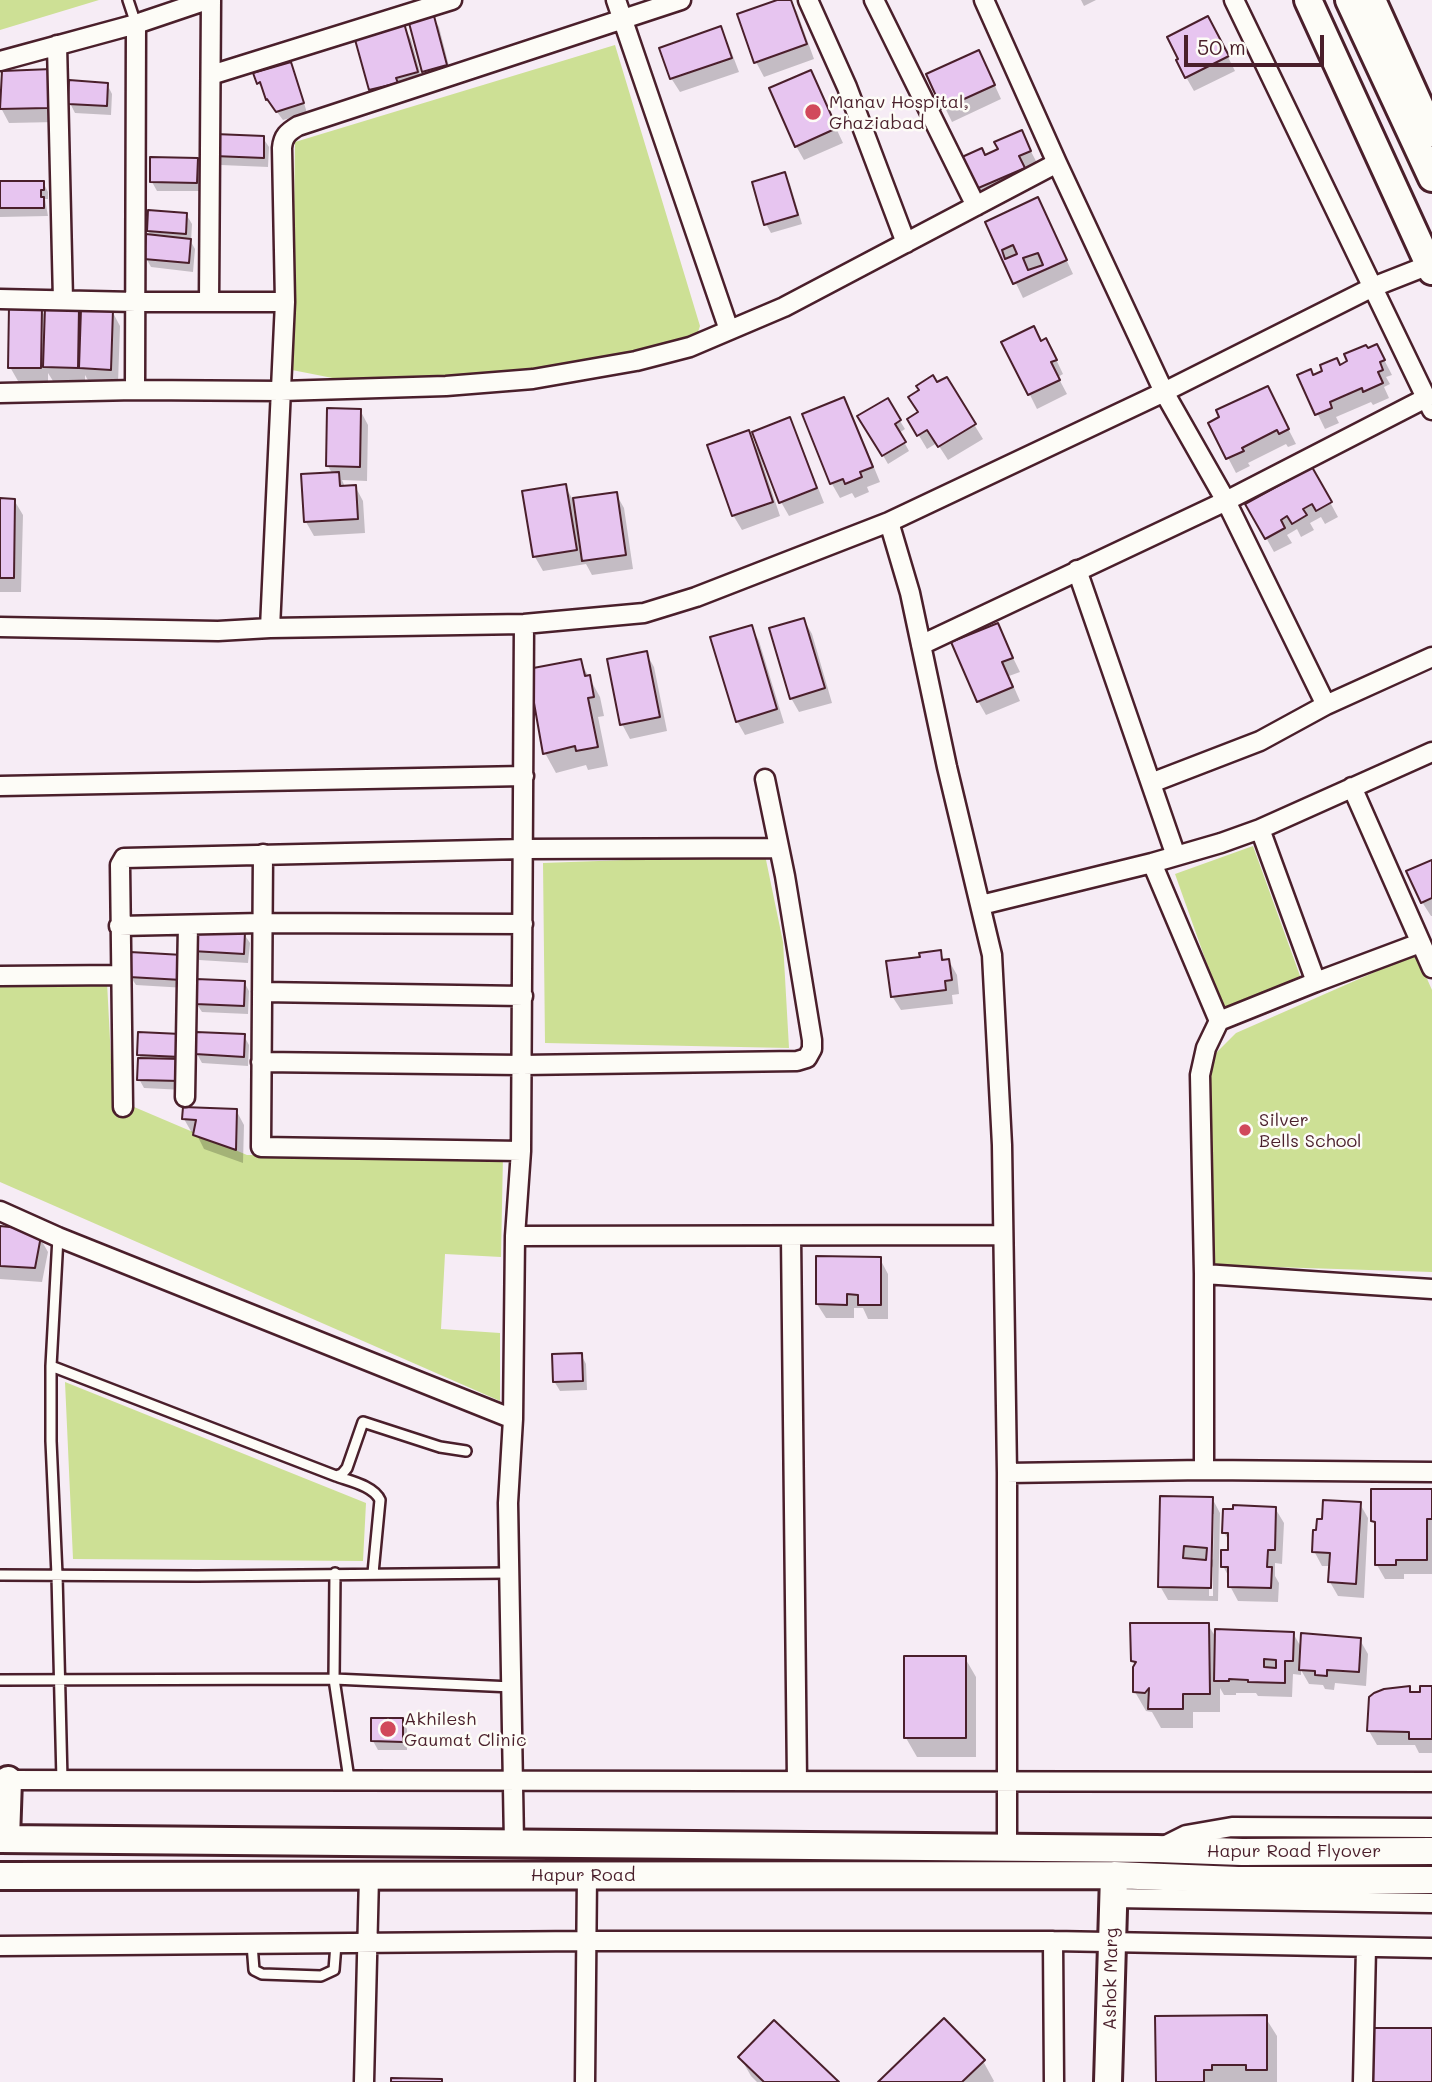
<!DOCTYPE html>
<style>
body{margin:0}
#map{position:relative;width:1432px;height:2082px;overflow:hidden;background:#f6ecf5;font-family:Mali,sans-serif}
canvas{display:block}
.scale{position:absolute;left:1184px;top:35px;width:140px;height:32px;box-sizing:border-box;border:4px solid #4a1f2b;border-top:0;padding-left:9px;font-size:21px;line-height:24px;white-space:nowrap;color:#4a1f2b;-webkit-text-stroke:5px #fdfcf7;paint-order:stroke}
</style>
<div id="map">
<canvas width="1432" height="2082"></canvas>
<div class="scale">50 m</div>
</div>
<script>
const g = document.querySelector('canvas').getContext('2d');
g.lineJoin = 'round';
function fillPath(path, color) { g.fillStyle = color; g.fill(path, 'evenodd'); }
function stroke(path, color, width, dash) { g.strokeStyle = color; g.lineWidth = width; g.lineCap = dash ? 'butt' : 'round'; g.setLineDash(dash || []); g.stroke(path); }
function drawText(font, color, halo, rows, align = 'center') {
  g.font = font + ' Mali,sans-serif'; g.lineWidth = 5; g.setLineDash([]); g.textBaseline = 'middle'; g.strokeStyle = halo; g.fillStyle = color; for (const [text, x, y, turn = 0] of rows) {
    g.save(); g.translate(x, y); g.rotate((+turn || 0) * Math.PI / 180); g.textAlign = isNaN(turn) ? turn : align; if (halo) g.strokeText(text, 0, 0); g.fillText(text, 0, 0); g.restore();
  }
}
const green = new Path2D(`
 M0 0H99L0 30Z
 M615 45 700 326 697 335 636 361 533 379 358 383 292 370 295 142Z
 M1253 846 1303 984 1224 1012 1175 874Z
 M765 855 783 942 789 1048 545 1043 543 863Z
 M1416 954 1432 990V1272L1211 1265 1207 1062 1236 1033Z
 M0 977 107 982 113 1098 247 1155H503L501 1257 445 1254 441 1329 500 1333V1401L0 1182Z
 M65 1382 366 1503 363 1561 73 1559Z`);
const shadow = new Path2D(`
 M782 0H790L797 12 814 59 764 77 756 62Z
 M1081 0H1096L1084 6Z
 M433 18 439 27 451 74 429 80 424 71Z
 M403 25 411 39 424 86 379 104 371 90 356 37Z
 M720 28 728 43 739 72 680 92 671 78Z
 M1216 33 1235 71 1194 91 1186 77Z
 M290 64 295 73 307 113 283 120 274 108H272L265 91 258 83Z
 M986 66 1001 99 952 122 929 75Z
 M51 71 56 122 9 123 1 108Z
 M810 72 843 143 804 160 796 146Z
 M107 84 112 94 111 115 75 113 70 103Z
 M1021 132 1038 165 986 203 964 158 985 157 1000 150Z
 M263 138 269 147 268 167 221 165 216 156Z
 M197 160 202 169V191H157L152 182Z
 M785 175 790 184 802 224 771 233 766 224Z
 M43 182 48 192V199H45L48 216 0 217V183Z
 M186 214 192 224 191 242 195 249 193 272 151 267 146 258 151 236 148 231Z
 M1045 214 1073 274 1023 298 987 223Z
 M41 309 46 318 78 310 83 317 112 311 120 326 118 383 89 382 85 375V382L53 381 48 373V382L18 381 10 367Z
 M1042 342 1054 355 1063 374 1058 377 1067 394 1037 409 1004 343Z
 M1377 346 1392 375 1386 377 1390 384 1384 387 1389 398 1373 405 1371 402 1336 417 1339 423 1325 429 1299 376H1313L1340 367Z
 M946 379 983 439 948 460 937 443 927 449 909 419 920 413 937 385Z
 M843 399 852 414 880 482 867 487 869 492 855 498 852 493 840 498 832 484 804 415Z
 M887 400 905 429 899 433 909 451 888 464 860 416Z
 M1275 403 1296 444 1288 447 1286 444 1248 463 1250 466 1236 473 1210 423Z
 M360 410 368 425 367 481 342 480 345 487 355 486 363 501 365 533 314 536 306 522 333 475 328 466Z
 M789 420 797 434 824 503 789 516 781 502Z
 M748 433 758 450 780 516 742 530 733 515Z
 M1312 469 1338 517 1325 524 1321 517 1310 523 1314 530 1301 537 1297 529 1287 535 1292 543 1274 552 1248 505Z
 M565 486 573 500 616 494 624 508 633 569 592 575 586 564 543 571 535 557 524 493Z
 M0 500H14L23 515 21 592H0Z
 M804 620 812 634 832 703 799 712 791 698Z
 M997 625 1020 672 1009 676 1020 701 986 715 978 701Z
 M751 627 759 641 784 723 745 735 737 721Z
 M646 653 654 667 667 731 630 739 622 724Z
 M580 661 600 697 604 716 598 717 608 766 588 770 586 765 556 773 545 753Z
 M1432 862V916H1431L1422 902Z
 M244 934 250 943 248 963 199 960 194 951Z
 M940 952 945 961H949L957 975 959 994 952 995 953 1004 901 1010 892 996 922 958Z
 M182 957 186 988 136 985 130 976Z
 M244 982 249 991 248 1014 202 1012 196 1003Z
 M180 1035 184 1090 144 1088 139 1079 142 1060 139 1055Z
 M244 1036 249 1045 248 1066 202 1063 197 1054Z
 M236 1110 244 1125 243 1163 204 1149 196 1133H192L184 1119Z
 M0 1228 40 1238 48 1252 42 1282 0 1279Z
 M880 1259 888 1274V1319H868L863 1308H854V1318H826L817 1304Z
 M581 1354 586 1364 587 1390 560 1391 554 1381Z
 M1432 1490V1574H1404V1579H1385L1377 1565V1528L1373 1521Z
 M1212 1498 1220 1513 1218 1601 1168 1600 1160 1586ZM1211 1514H1214L1213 1560 1210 1557ZM1210 1561 1213 1568V1596H1209V1573H1212Z
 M1360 1504 1368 1518 1364 1598 1338 1596 1330 1582 1331 1566H1322L1314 1551Z
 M1275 1508 1284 1523 1282 1564 1275 1563V1576L1279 1583 1278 1602 1238 1601 1230 1586V1579L1223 1566 1230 1552V1543L1224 1532Z
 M1208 1625 1217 1639 1293 1633 1302 1649 1360 1640 1368 1654 1366 1686 1335 1683 1334 1690 1325 1689 1323 1685 1309 1684 1301 1670V1675L1293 1674 1292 1697 1258 1696 1256 1693H1236V1695H1224L1220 1688V1712H1193V1728H1161L1152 1712 1146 1711 1135 1692 1136 1666 1132 1660Z
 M965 1658 976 1677V1757H917L906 1738Z
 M1409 1688 1413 1694H1422L1432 1688V1753H1419L1415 1745H1377L1369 1731Z
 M402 1720 407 1729V1750H378L373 1741Z
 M1265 2017 1277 2036V2082H1157Z
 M740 2057 836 2082H757L751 2076Z
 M983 2061 994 2081 993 2082H880Z`);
const building = new Path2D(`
 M777 0H791L807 44 754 63 737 14Z
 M434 16 447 65 422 72 409 23Z
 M1208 16 1229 56 1185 78 1176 60 1178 59 1167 37Z
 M404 23 418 72 396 78 398 83 369 90 354 36Z
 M721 26 732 58 670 79 659 48Z
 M979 50 995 85 942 109 926 74Z
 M291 62 304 103 276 112 267 99 266 100 260 82 257 84 253 73Z
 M52 69 48 108 0 109 2 71Z
 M811 70 837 128 795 147 769 88Z
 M69 80 108 83 107 106 68 104Z
 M1022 130 1031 151 1019 156 1025 168 976 189 962 157 982 148 985 155 998 149 994 142Z
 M215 134 264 136V158L214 156Z
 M150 157 198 158 197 183 150 182Z
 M785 172 798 215 764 225 752 182Z
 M0 181H44V190H41V197H44V208H0Z
 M1038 197 1067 260 1013 284 985 222Z
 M148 210 187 213 186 234 147 231Z
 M146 234 191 239 189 263 144 259Z
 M1013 245 1017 254 1005 259 1002 250Z
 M1038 253 1043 265 1028 270 1023 258Z
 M9 306 42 307 41 368H8Z
 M45 307 79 308 78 368 43 367Z
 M81 309 113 310 111 370 79 368Z
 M1034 326 1041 341 1046 338 1057 360 1051 362 1060 380 1028 395 1001 342Z
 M1377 344 1385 360 1380 362 1383 370 1378 372 1383 383 1363 392 1362 388 1330 402 1332 408 1315 415 1297 375 1311 369 1313 375 1322 371 1320 365 1337 358 1340 365 1347 361 1344 354 1366 345 1368 348Z
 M933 375 937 382 947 377 976 424 938 447 927 430 917 436 907 419 918 412 908 397 919 390 916 386Z
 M1268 386 1289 429 1279 434 1277 430 1242 448 1244 451 1226 459 1208 423 1219 417 1216 410Z
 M844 397 873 467 860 472 862 477 845 484 843 479 830 484 802 414Z
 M888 398 901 420 895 424 906 442 882 456 857 416Z
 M327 408 361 409 360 467 326 466Z
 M790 417 817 488 779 503 752 432Z
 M749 430 773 502 732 516 707 445Z
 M1312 467 1332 502 1316 511 1312 504 1303 509 1307 515 1292 524 1287 516 1281 520 1285 528 1265 539 1245 504Z
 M339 472 340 486 356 485 358 519 304 522 301 474Z
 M566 484 577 550 533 557 522 491Z
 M617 492 626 555 582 561 573 498Z
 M0 498 15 499 14 578H0Z
 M804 618 825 688 790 699 769 628Z
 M998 623 1013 658 1002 662 1013 687 977 702 951 642Z
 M752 625 777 709 736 722 710 637Z
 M647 651 660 717 620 725 607 659Z
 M581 659 585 676 590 675 594 697 588 698 598 747 576 751 575 746 543 754 528 669Z
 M1432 860V898L1421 903 1406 871Z
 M193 928 245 932 244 954 192 951Z
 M941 950 942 960 949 959 952 980 945 981 946 990 891 997 886 961 920 957 919 953Z
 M130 952 183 955 182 980 129 977Z
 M196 979 245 981 244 1006 195 1004Z
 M138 1032 181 1034V1057L137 1055Z
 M196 1032 245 1034 244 1057 195 1054Z
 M138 1058 181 1059 180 1081 137 1080Z
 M183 1107 237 1109 236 1150 193 1135 196 1120 182 1119Z
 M0 1226 29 1229 41 1236 35 1268 0 1266Z
 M816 1256 881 1257V1305H858V1295L847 1294V1305L816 1304Z
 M582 1353 583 1381 553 1382 552 1354Z
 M1371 1489H1432V1519H1427V1560H1396V1565H1375V1522L1371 1521Z
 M1160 1496 1213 1497 1211 1588 1158 1587ZM1184 1546 1207 1548 1206 1560 1183 1558Z
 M1323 1500 1361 1502 1356 1584 1328 1582 1330 1553 1312 1552 1313 1530H1316L1317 1519H1322Z
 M1233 1505 1276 1507 1275 1550H1268L1267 1567H1272L1271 1588 1228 1587V1567H1221V1550H1228V1533H1222L1223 1509H1233Z
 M1130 1623H1209L1210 1694H1183V1709H1148L1149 1688 1145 1693 1133 1692V1667L1136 1662 1131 1661Z
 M1215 1629 1294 1632 1293 1661H1285V1683L1248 1682V1680L1229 1679V1681H1214ZM1264 1659 1276 1660V1668L1264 1667Z
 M1301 1633 1361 1638 1359 1672 1327 1670V1676L1315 1675V1671L1299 1670Z
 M904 1656H966V1738H904Z
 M1410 1686V1692H1420V1686H1432V1739H1409V1732L1367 1731 1369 1697 1374 1693 1384 1689Z
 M371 1718H403V1742L371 1741Z
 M1267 2015V2070H1246V2065H1212V2070H1204V2082H1156L1155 2016Z
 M944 2018 985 2060 962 2082H878Z
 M774 2020 839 2082H764L738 2057Z
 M1370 2028H1432V2082H1370Z
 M391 2078 442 2079V2082H391Z`);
const lane = new Path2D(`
 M128 0 136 24
 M58 1237 51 1366V1441L57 1575 62 1780
 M51 1366 336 1476 342 1474 347 1468 363 1422 440 1447 466 1451
 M336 1476C350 1481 374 1486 380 1500L373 1573
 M335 1573 334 1679 349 1779
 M0 1575 197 1576 509 1573
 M0 1680 334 1679 512 1687
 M252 1944 254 1970 262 1974 321 1976 334 1970 336 1944`);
const street = new Path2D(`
 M616 0 729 330
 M808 0 847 87 906 243
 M874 0 976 206
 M984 0 1057 163 1164 392 1226 501 1326 705 1432 657
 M1234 0 1432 410
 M57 45 63 300
 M0 61 136 24 207 0
 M211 75 452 0
 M0 299 136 302H285
 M209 302 211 0
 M135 390 136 24
 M0 393 135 390 281 391 446 386 533 379 636 361 690 347 784 307 1057 163
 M889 522 910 593 947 767 992 955 1002 1145 1007 1473V1848
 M1077 570 1176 856
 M0 627 218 631 270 628 524 624 644 613 696 597 889 522 1164 392 1373 287 1429 265
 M270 628 285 302 282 148C283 136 288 132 298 126L681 0
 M921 645 1226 501 1426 398
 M1151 783 1260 741 1326 705
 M0 786 524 776
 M1352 787 1432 968
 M263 854 261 1147 521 1151
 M1152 863 1219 1021 1206 1048 1200 1075 1204 1274V1470
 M981 905 1152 863 1221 843 1260 829 1432 752
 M119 926 262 923 523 924
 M0 976 120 975
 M1316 982 1420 943
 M262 992 523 996
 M1219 1021 1316 982 1260 829
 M261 1062 522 1065 797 1061 807 1058 812 1049V1040L785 876 765 779
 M185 1097 188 925
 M123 1107 120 865 124 858 524 849 779 848
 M0 1211 58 1237 513 1419
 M515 1236 1003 1235
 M791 1236 797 1781
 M1204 1274 1432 1289
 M1007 1473 1204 1470 1432 1472
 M0 1780 1432 1782
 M514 1843 508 1503 513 1419 515 1236 521 1151 524 624
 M1162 1847 1186 1835 1232 1827 1432 1828
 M1113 1898 1432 1903
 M1053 1941 1054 2082
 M0 1946 585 1941H1053L1432 1948
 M364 2082 369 1876
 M585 2082 587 1875
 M1363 2082 1366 1948`);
const secondary = new Path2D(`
 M1308 0 1432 271
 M1349 0 1432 178
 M1372 0 1432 133
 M0 1839 1157 1849 1242 1852 1432 1851
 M6 1839 8 1780
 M0 1876 1114 1875 1238 1880H1432
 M1108 2082 1114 1875`);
const markers = [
 [813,112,9,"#d1495b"],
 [1245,1130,7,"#d1495b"],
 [388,1729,9,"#d1495b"]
];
const poiNames = [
 ["Manav Hospital,",829,102],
 ["Ghaziabad",829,123],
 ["Silver",1259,1120],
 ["Bells School",1259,1141],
 ["Akhilesh",404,1719],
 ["Gaumat Clinic",404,1740]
];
const streetNames = [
 ["Hapur Road Flyover",1294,1851],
 ["Hapur Road",583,1875],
 ["Ashok Marg",1111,1979,-89]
];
fillPath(green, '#cde095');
fillPath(shadow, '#0003');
fillPath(building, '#e7c5f0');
stroke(building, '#4a1f2b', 2);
stroke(lane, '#4a1f2b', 14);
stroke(street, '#4a1f2b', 23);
stroke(secondary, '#4a1f2b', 32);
stroke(lane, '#fdfcf7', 9);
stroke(street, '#fdfcf7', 18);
stroke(secondary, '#fdfcf7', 26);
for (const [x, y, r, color] of markers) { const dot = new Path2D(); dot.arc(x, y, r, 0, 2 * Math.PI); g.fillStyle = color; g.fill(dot); stroke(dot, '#fdfcf7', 2.5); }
drawText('18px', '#4a1f2b', '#fdfcf7', poiNames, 'left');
drawText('18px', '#4a1f2b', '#fdfcf7', streetNames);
</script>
